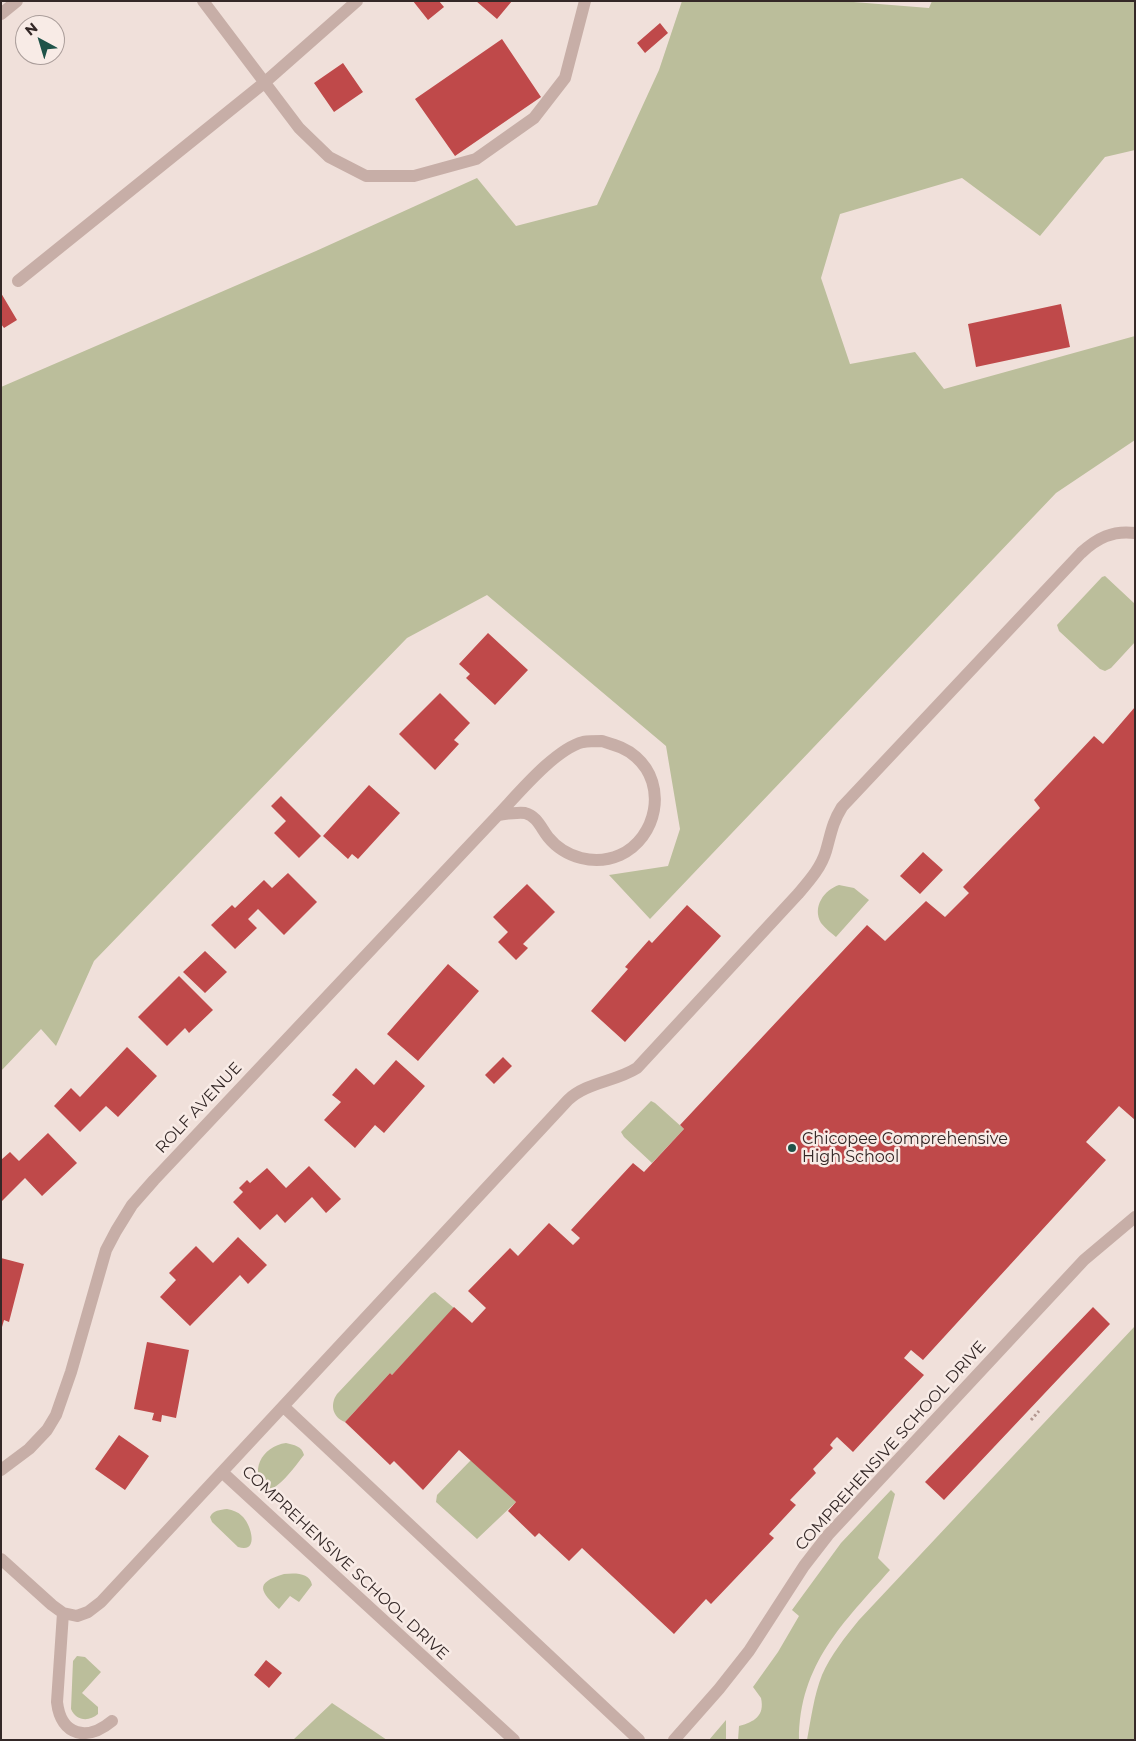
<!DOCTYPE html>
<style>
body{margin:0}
#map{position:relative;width:1136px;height:1741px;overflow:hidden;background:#f0e0da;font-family:Montserrat,sans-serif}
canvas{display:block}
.frame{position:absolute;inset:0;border:2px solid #342827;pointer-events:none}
.north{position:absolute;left:15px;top:15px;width:50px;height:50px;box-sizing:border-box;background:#f8ebe6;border:1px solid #aa9d9a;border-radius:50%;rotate:321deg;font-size:14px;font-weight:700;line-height:20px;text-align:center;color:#342827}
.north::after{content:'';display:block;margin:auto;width:18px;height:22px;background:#1f5349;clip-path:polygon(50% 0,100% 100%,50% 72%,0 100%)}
</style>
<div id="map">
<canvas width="1136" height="1741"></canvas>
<div class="frame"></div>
<div class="north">N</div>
</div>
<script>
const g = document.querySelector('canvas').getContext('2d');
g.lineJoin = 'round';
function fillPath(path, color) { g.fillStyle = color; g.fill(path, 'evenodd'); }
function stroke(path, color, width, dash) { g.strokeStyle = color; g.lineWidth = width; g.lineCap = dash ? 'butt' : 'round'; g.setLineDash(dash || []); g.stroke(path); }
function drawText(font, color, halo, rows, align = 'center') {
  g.font = font + ' Montserrat,sans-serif'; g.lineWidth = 5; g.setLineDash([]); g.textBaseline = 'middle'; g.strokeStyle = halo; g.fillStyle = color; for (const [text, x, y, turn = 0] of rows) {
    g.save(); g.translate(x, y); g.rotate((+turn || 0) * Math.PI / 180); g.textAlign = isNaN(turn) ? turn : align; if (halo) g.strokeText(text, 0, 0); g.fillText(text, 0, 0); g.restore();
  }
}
const green = new Path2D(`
 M682 1H841L929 8 932 1H1135V150L1105 157 1040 236 962 178 840 214 821 278 850 364 915 352 944 389 1135 336V440L1056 493 650 919 609 875 668 866 680 829 666 746 487 595 407 638 94 961 56 1046 41 1029 1 1071V387L316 251 477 178 516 226 597 205 659 70Z
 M1105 576 1135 604V642L1111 668 1105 671 1100 669 1059 631 1057 625 1102 577Z
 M839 885 854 888 869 900 836 937C831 933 825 928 821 923 812 907 824 890 839 885Z
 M651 1101 655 1103 684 1129 652 1163 624 1137 621 1132Z
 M435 1292 454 1308 392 1375 390 1373 345 1422C332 1417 330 1404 337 1394L431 1294Z
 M1135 1326V1740H807C811 1719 814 1695 822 1675 831 1655 845 1637 859 1620Z
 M286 1443C294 1445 302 1446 304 1455 296 1465 280 1488 268 1490 247 1473 262 1446 286 1443Z
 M471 1460 516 1502 477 1539 436 1502 437 1495Z
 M891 1490 895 1494 878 1558 890 1570C844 1622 799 1664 799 1740H738L739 1726C754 1722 765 1716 761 1698L753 1687 778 1652 799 1616 792 1610 841 1543Z
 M227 1509C233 1510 238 1512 242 1516 251 1524 260 1554 238 1547L212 1522 210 1517C213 1510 220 1510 227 1509Z
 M284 1574C294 1573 310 1572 312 1585L299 1602 290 1596 279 1609C261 1592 253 1583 284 1574Z
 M77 1656 85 1657 101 1672 82 1693 98 1707V1714C89 1722 76 1721 71 1709L73 1661Z
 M332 1703 387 1740H293Z
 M726 1720V1740H709Z`);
const building = new Path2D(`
 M413 1H439L444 7 428 20Z
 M476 1H512L497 19Z
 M660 23 668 33 645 53 637 43Z
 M502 39 541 97 455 156 415 99Z
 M343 63 363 92 334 112 314 83Z
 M1 293 17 320 4 328 1 324Z
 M1061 304 1070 347 976 367 968 324Z
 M488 633 528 670 495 705 466 678 470 674 459 664Z
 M440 693 470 723 454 740 459 744 435 770 399 734Z
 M1135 707V1120L1119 1106 1086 1142 1106 1160 923 1360 911 1350 904 1358 924 1375 853 1452 837 1437 833 1441 830 1445 833 1448 813 1469 816 1473 790 1500 796 1505 769 1534 774 1538 711 1604 706 1599 674 1634 582 1548 569 1561 539 1533 535 1537 508 1511 516 1502 459 1450 423 1490 394 1461 390 1465 345 1422 390 1373 392 1375 454 1307 472 1323 486 1308 468 1291 510 1248 518 1256 549 1223 573 1245 580 1238 571 1230 633 1163 644 1172 684 1129 680 1125 867 925 885 941 926 901 945 917 969 893 963 887 1040 808 1034 800 1094 736 1103 744Z
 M369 785 400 813 358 859 352 854 348 859 323 836Z
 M281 796 321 836 299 858 274 833 286 821 271 806Z
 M923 852 943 870 920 894 900 876Z
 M288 873 317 902 284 935 258 909 248 919 257 928 235 949 211 925 232 905 235 908 264 880 272 888Z
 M527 884 555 912 523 944 528 948 516 960 498 942 508 932 493 917Z
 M687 905 721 936 625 1042 591 1011 628 969 625 967 649 940 652 943Z
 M205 951 227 972 205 993 183 972Z
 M448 964 479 991 418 1061 387 1034Z
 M179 976 213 1010 189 1033 185 1028 167 1046 138 1017Z
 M127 1047 157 1076 118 1117 106 1106 80 1132 54 1106 71 1088 80 1097Z
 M503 1057 512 1066 494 1084 485 1075Z
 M396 1060 425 1086 384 1133 375 1125 355 1148 324 1120 341 1102 332 1095 356 1068 374 1085Z
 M48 1133 77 1163 42 1196 25 1178 1 1202V1160L10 1152 19 1161Z
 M309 1166 341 1199 326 1213 312 1197 285 1223 277 1214 260 1230 233 1202 243 1192 239 1188 247 1180 250 1183 267 1168 286 1188Z
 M238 1237 267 1265 248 1284 240 1275 190 1326 160 1297 176 1280 169 1273 196 1246 213 1263Z
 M1 1258 24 1264 9 1322 4 1320 2 1327Z
 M1093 1307 1110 1324 944 1500 925 1482Z
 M147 1342 189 1350 176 1418 162 1415 161 1422 152 1420 154 1413 134 1409Z
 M119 1435 149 1456 125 1490 95 1469Z
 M266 1660 282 1673 269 1688 254 1675Z`);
const path = new Path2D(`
 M1031 1420 1039 1411`);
const minor = new Path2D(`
 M203 1 299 128 329 157 366 176H414L476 159 534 118 565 78 585 1
 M1 14 17 1
 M18 281 264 83 357 1
 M602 741C615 745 626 748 636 757 668 785 657 838 620 855 595 866 565 858 548 837 541 828 537 816 525 813 517 812 506 814 498 815 518 794 555 749 583 742 589 741 596 741 602 741Z
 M284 1407 639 1740
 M1 1470 29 1449 47 1430 56 1415 71 1372 106 1250 116 1231 132 1205 154 1180 498 815
 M222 1472 568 1100C587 1082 615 1082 637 1068L798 894C809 881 821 868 826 851 831 834 832 823 842 807L1081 553C1097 538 1113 530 1135 533
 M1 1559 52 1605 63 1613 77 1616 88 1612 101 1602 222 1472 514 1740
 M63 1613 57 1702C61 1737 88 1741 112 1721
 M674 1740 719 1689 749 1651 804 1566 828 1535 1084 1260 1135 1217`);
const markers = [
 [792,1148,5,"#1f5349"]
];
const streetNames = [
 ["ROLF AVENUE",199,1108,-47],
 ["COMPREHENSIVE SCHOOL DRIVE",891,1446,-48],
 ["COMPREHENSIVE SCHOOL DRIVE",345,1563,43]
];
const poiNames = [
 ["Chicopee Comprehensive",802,1139],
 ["High School",802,1157]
];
fillPath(green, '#bbbe9b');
fillPath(building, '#bf494a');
stroke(path, '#b39791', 3, [2.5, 2.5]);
stroke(minor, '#c7aea7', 12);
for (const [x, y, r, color] of markers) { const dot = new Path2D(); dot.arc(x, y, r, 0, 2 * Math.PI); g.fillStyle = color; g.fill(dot); stroke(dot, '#f8ebe6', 2); }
drawText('16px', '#342827', '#f8ebe6', streetNames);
drawText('16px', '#342827', '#f8ebe6', poiNames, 'left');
</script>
